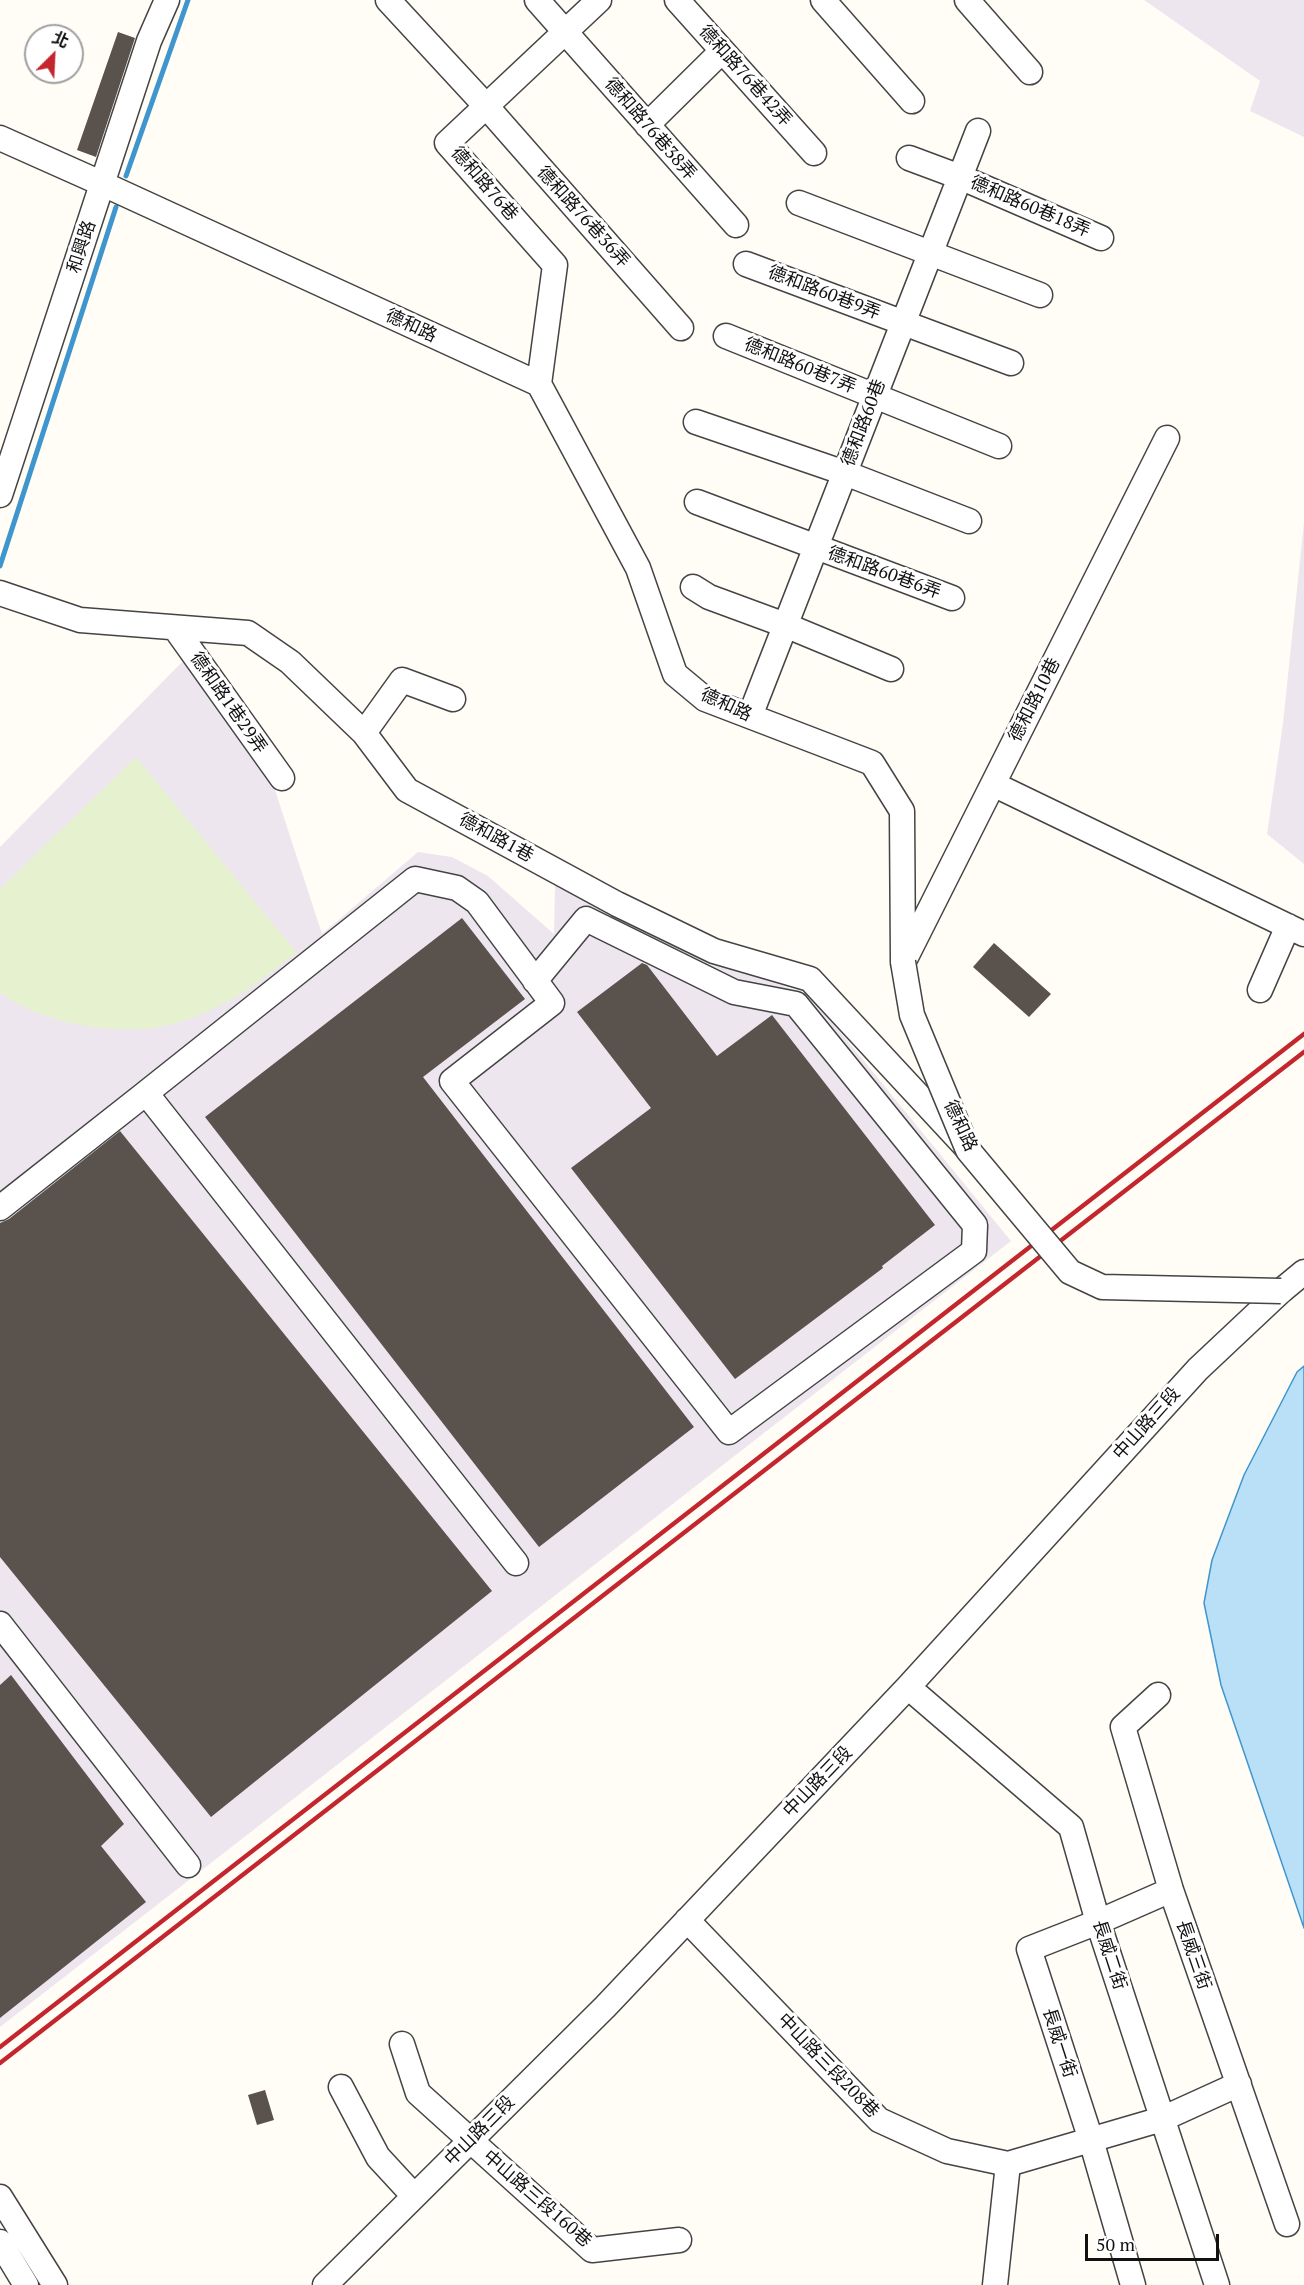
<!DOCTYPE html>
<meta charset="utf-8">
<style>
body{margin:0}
#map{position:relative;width:1304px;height:2285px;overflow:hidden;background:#fffdf5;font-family:"PT Serif","Noto Sans TC",serif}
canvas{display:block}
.north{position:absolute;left:24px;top:24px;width:60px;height:60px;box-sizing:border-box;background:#fff;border:2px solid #a0a0a0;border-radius:50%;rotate:24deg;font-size:16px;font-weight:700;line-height:24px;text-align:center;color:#111}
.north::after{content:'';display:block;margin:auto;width:21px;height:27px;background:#c4262e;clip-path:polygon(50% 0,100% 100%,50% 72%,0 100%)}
.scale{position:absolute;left:1085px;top:2234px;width:134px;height:27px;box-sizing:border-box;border:3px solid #111;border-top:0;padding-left:8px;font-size:18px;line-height:21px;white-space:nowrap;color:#111;-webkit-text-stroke:4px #fff;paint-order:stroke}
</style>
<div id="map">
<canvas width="1304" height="2285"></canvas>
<div class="north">北</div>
<div class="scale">50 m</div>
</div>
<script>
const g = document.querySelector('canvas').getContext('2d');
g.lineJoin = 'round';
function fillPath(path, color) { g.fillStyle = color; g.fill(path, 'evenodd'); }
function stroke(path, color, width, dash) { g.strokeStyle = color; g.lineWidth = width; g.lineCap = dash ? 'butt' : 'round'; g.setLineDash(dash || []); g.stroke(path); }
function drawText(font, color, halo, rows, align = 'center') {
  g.font = font + ' "PT Serif","Noto Sans TC",serif'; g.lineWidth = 6; g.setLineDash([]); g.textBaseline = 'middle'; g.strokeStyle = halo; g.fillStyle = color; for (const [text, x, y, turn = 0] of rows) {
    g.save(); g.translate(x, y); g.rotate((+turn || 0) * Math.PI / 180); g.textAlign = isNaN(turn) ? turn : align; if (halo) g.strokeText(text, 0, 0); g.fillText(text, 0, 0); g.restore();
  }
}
const industrial = new Path2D(`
 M1144 0H1304V137L1250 111 1260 81Z
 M1304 522V864L1267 834 1283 723Z
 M185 659 275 790 322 934 418 852 452 857 488 876 554 934 555 885 721 965 810 995 1011 1241 0 2027V847Z`);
const pitch = new Path2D(`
 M136 757 297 953C277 967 258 983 238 996 215 1009 180 1025 153 1028 102 1034 43 1022 0 993V889Z`);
const water = new Path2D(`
 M1304 1366V1928L1221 1685 1204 1603 1212 1560 1244 1475 1297 1372Z`);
const stream = new Path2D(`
 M126 176 188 0
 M0 566 116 207`);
const building = new Path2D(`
 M118 32 135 38 96 157 77 150Z
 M462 918 525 999 423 1077 694 1427 539 1547 205 1117Z
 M994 943 1051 994 1029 1017 973 967Z
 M642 963 647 965 717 1056 772 1015 935 1225 882 1266 883 1268 735 1379 571 1168 651 1108 577 1012Z
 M120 1131 492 1591 211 1817 0 1557V1223L9 1219Z
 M11 1675 124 1824 101 1846 146 1902 0 2018V1685Z
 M265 2090 274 2120 257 2125 248 2095Z`);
const minor = new Path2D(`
 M388 0 486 106 681 328
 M537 0 736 225
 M677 0 814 153
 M823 0 912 101
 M967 0 1030 72
 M647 125 722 51
 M0 138 103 184 539 384 638 568 675 674 705 699 872 763 902 811 903 962
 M909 158 960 177 1101 238
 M799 203 1040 295
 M746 264 1011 363
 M726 336 999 446
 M539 384 555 265 447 143 599 0
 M696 422 845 473 969 521
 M0 495 149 41 167 0
 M697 502 952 598
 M693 587 709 597 785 625 891 669
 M0 593 80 620 248 633 290 662 364 733 407 790 617 904 714 951 810 979 967 1148
 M175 628 282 778
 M750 716 978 131
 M364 733 402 680 453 699
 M993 784 1304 934
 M906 957 1167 438
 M1260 990 1288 926
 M0 1208 146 1093
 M516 1563 146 1093 415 879 457 888 477 902 552 1003 452 1081 729 1432 974 1251 975 1225 796 1004 734 992 586 919 535 981
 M0 1624 188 1865
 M908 1687 1071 1827 1098 1922 1217 2285
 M1158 1695 1123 1727 1171 1890 1287 2224
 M687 1920 879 2120 947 2151 1008 2164 1162 2119 1239 2084
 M402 2044 418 2093 592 2250 679 2240
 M341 2087 378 2157 414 2196
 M0 2197 55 2285
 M0 2242 26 2285
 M325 2285 605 2007 908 1687 1198 1369 1281 1291 1304 1272
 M995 2285 1008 2164
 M1133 2285 1091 2140 1029 1949 1098 1922 1171 1890`);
const rail = new Path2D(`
 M0 2047 1304 1034
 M0 2063 1304 1052`);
const minorBridge = new Path2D(`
 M903 962 912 1015 968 1150 1070 1272 1102 1287 1281 1291`);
const streetNames = [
 ["德和路76巷42弄",745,76,48],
 ["德和路76巷38弄",650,129,49],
 ["德和路76巷",484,184,49],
 ["德和路60巷18弄",1030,207,23],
 ["德和路76巷36弄",583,217,48],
 ["和興路",82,247,-72],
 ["德和路60巷9弄",824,293,21],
 ["德和路",411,326,25],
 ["德和路60巷7弄",800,366,22],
 ["德和路60巷",864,423,-69],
 ["德和路60巷6弄",884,573,20],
 ["德和路10巷",1035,700,-63],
 ["德和路1巷29弄",228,703,55],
 ["德和路",726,705,25],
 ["德和路1巷",496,838,29],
 ["德和路",960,1126,65],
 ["中山路三段",1147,1424,-48],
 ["中山路三段",818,1782,-46],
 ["長威二街",1109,1955,72],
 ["長威三街",1193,1955,71],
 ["長威一街",1059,2043,72],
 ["中山路三段208巷",828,2066,46],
 ["中山路三段",480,2131,-45],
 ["中山路三段160巷",537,2199,41]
];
fillPath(industrial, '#eee6ef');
fillPath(pitch, '#e6f2cf');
fillPath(water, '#b9e0f7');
stroke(water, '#3f96cf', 1.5);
stroke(stream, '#3f96cf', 5);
fillPath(building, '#5a524d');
stroke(minor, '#444', 27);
stroke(minor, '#fff', 24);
stroke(rail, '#c4262e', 4.5);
stroke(minorBridge, '#444', 27, []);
stroke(minorBridge, '#fff', 24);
drawText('18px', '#111', '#fff', streetNames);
</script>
